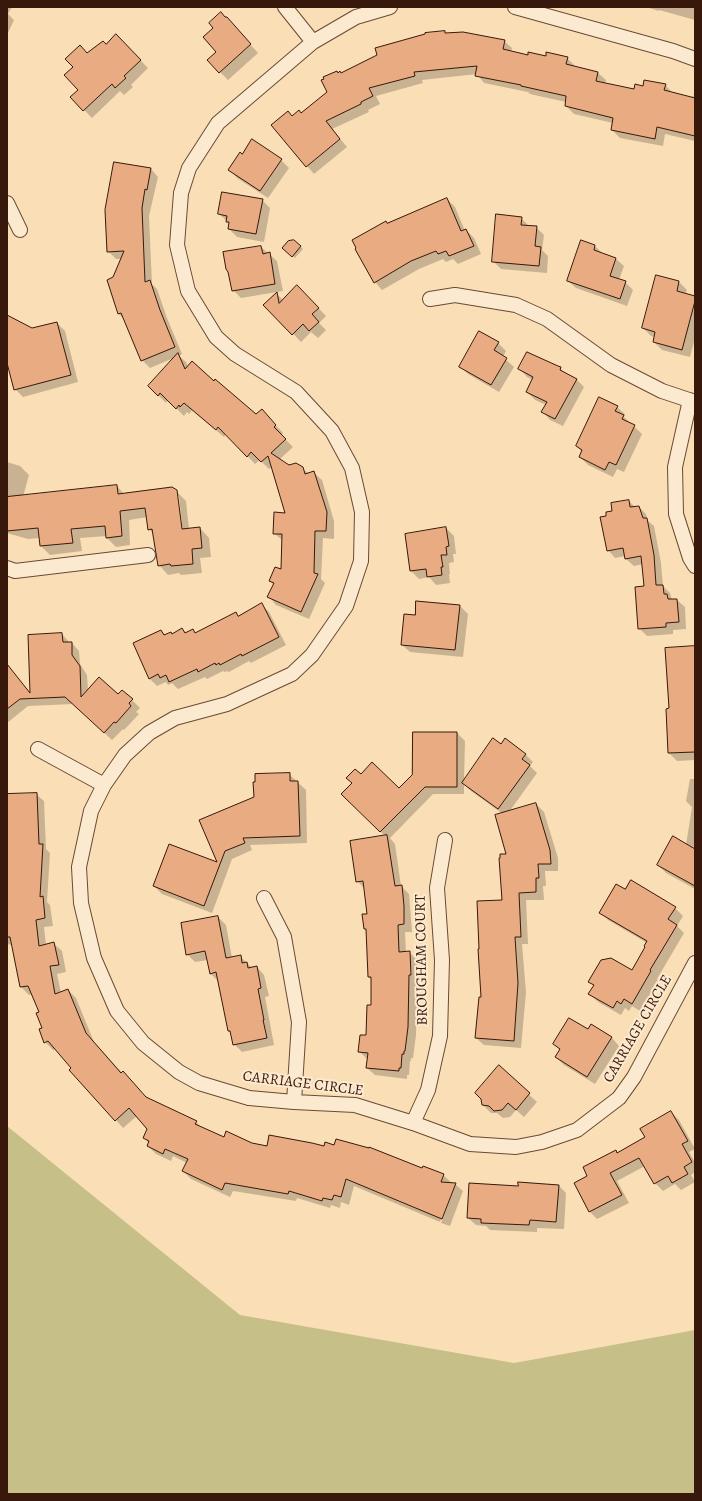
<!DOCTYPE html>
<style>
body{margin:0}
#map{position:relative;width:702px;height:1501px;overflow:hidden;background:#fadfb6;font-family:Alegreya,serif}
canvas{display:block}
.frame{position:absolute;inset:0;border:8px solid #38180a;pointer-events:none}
</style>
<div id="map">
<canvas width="702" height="1501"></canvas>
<div class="frame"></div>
</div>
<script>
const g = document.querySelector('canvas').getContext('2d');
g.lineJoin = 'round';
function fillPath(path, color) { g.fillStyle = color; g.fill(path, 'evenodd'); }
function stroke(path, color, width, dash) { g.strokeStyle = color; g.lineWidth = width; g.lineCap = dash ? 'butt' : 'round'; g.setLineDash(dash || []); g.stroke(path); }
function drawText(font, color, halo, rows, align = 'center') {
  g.font = font + ' Alegreya,serif'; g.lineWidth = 4; g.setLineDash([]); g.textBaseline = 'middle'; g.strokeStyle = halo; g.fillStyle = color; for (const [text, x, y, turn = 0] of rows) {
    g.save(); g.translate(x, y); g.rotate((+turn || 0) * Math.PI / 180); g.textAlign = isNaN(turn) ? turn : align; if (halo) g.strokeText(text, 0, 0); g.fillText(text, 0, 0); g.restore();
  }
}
const green = new Path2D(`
 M7 1126 240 1315 514 1363 695 1330V1494H7Z`);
const shadow = new Path2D(`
 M7 7H12L8 14 14 20 7 35Z
 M646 7H695V20L659 10V11Z
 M234 26 258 53 228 80 208 60 217 52Z
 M445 32 447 34 504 41 512 48 511 52 528 56 567 58 575 66V67L598 73 606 80 605 84 635 90 644 87 665 85 673 93 691 99 692 96 695 97V141L665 134 663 146 620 138 612 130 613 123 574 114 566 106V102L530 94 528 92 484 83 477 74 422 80 423 83 376 96 380 104 368 110 369 112 332 129 347 147 314 174 272 125 301 114 328 92 338 73 341 74Z
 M124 43 148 68 131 85 133 87 124 95 120 91 92 118 71 97 79 90 74 67 87 54 106 45Z
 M243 155 281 160 289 168 268 198 237 178 230 170Z
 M151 169 158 177 149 216 152 284 157 289 167 318 182 354 179 356 186 362 188 367 214 383 256 416 269 418 283 433 281 435 293 447 279 460 289 466 302 468 309 474 314 473 322 480 334 521V539L323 538 321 579 325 583 309 619 276 605 269 597 274 585 270 581 282 571 283 541 274 533 286 514 272 467 269 469 260 460 255 464 226 434 224 437 192 410 189 414 187 412 184 416 168 400 166 403 149 386 176 357 150 368 142 360 125 320 119 314 108 280 114 278 122 259H116L108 251Z
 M447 199 455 207 465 231 466 230 474 238 481 254 458 264 453 259 446 262 443 259 419 269 382 290 375 282 387 224Z
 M262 200 270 208 264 242 237 237 229 229 230 224 219 214Z
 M521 218 529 226 536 227 544 235 542 250 548 256 547 273 501 269 493 261Z
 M294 241 303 249 295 258 284 248Z
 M595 246 603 254 616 259 624 266 619 280 625 282 633 290 627 306 576 288 568 281Z
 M261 247 277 261 283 291 241 298 233 290Z
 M656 276 679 282 687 290 685 295 695 297V338L690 357 662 350 654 342 655 337 651 336 643 328Z
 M277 294 283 300 305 294 326 316 319 323 326 330 318 338 311 332 301 342 265 305Z
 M7 316 32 329 57 323 65 331 78 382 23 397 15 389 7 359Z
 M498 343 506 351 503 357 514 367 499 392 468 374 460 366Z
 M558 367 568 375 576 379 584 387 563 426 550 420 543 412 546 405 535 400 527 392 533 380 527 377 520 369Z
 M617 407 625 414 624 417 642 434 624 472 617 469 613 477 588 465 580 457 582 452 577 446Z
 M7 462 20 466 29 475 23 497 117 486 124 494 176 491 186 501 189 529 200 528 209 538 211 557 200 558 202 573 181 575 179 573 168 575 159 565 154 534 149 529 148 517 129 520 130 545 116 547 107 538V536L80 538 82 551 50 555 41 546 40 538 28 539 7 533ZM177 496H179L183 534H181Z
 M629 501 635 507H639L646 514 648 521 654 526 661 563 663 586 670 593 672 600H677L685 607 686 629 673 630V634L647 636 639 628 645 587 643 564 634 566 626 559V556L615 558 608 550V516Z
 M446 528 454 536 456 554H453L454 562 449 563 450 574H449L450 583 436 585 429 577 419 579 411 571Z
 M417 602 460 606 468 614 463 657 410 652 402 645 415 616Z
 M262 605 269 612 286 645 251 663 249 661 229 672 227 671 225 672 223 671 207 679 205 677 178 689 172 683 168 685 166 682 157 686 149 678 161 631 166 636 172 635 182 629 187 633 192 630 196 634 235 613 239 616Z
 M62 634 70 643H72L79 651 80 664 87 675 88 691 118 696 132 700 140 708 136 712 139 714 124 730 123 729 112 740 73 704 28 706 7 723V665L31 694Z
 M695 647V760L677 761 669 753 670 709Z
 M457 733 465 741 464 781 501 745 525 754 533 762 530 766 537 773 509 812 536 804 544 812 558 858V871H545L546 886H543L544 900H526L528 944H522L526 992 521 1048 484 1045 476 1038 482 998 503 901 508 855 503 814 471 791 464 784V794H433L390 838 395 844 401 886 409 894 412 932H405L406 953 409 952 417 960 418 983H417L416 1035 413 1058H411V1061H410L409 1075H407V1079L375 1075 367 1068 368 1060 360 1052 367 1036 372 1006V979L369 977 367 931 365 928 368 915 365 889 357 881 385 836 342 794 361 775 399 790Z
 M289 774 306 790 307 843 250 845 252 850 232 859 212 913 162 894 154 886 219 864 201 821 255 798Z
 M690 779H695V889L666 873 658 865 686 845 692 807 686 801Z
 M36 794 44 801 46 849 50 853 47 902 50 905 53 926 44 927 46 945 54 944 62 951 66 972 57 974 61 993 68 990 76 998 94 1042 122 1073 147 1099 196 1122 201 1127 224 1138 252 1144 423 1169 443 1175 452 1183 455 1184 463 1191 450 1226 441 1223 454 1189H452L440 1222 354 1186 349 1205 341 1202 340 1208 331 1205 330 1208 297 1198 296 1201 233 1191 230 1197 191 1179 183 1171 187 1163 173 1156 171 1161 156 1154 148 1146 149 1143 144 1138 148 1128 137 1116 123 1128 116 1120 56 1049 53 1050 45 1042 40 1012 33 994 29 995 21 987 12 945 7 944V795Z
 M675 908 683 916 677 926 684 933 657 979 658 980 640 1011 632 1006 629 1011 625 1008 621 1015 598 1002 590 994 594 986 590 982 632 971 646 947 647 943 608 920 601 912Z
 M218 917 226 925 232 958 240 956 252 968 257 967 264 975 269 996 265 997 274 1045 242 1052 234 1044 232 1034 229 1031 218 981 210 973 208 960 195 962 187 954Z
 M591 1025 612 1038 619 1046 595 1084 564 1065 556 1057 560 1050 554 1044 588 1030Z
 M499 1067 537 1102 524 1117 516 1110 510 1117 503 1118 497 1113H491L483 1105Z
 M671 1112 679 1120 695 1149 689 1152 695 1162V1172L691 1175 695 1182 681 1190 675 1184 663 1191 655 1183 645 1166 617 1181 629 1203 597 1219 589 1211 588 1177 616 1151 618 1153 646 1137Z
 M558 1185 566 1193 564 1229 537 1228V1232L490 1230 486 1226 476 1225 468 1218 519 1187Z`);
const building = new Path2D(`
 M221 12 225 17H227L251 44 219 73 207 60 216 52 203 37 213 28 209 23Z
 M445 31V33L463 32 505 40 503 49 528 55V52L546 56V52L568 57 566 64 598 72 596 81 634 89 635 84 643 86 644 80 666 84 664 90 695 98V136L657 127 655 139 611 130 613 118 565 106 566 96 521 86V85L475 76 477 66 414 72 415 76 369 88 373 96 361 102V104L326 121 340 139 306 167 271 125 288 111 292 116 299 110 301 113 327 92 321 80 324 79 323 77 337 71 338 73 340 71 341 73 377 55 375 48 425 34V33Z
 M116 34 141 60 124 76 126 78 115 88 112 84 83 111 70 97 78 90 64 75 73 67 65 59 80 45 87 53 103 41 106 44Z
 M252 139 282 159 260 191 228 170 240 152 242 154Z
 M114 162 151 168 147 190 145 189 142 208 145 282 150 280 160 310 175 347 141 361 121 313 118 314 107 280 113 277 124 251 107 252 105 210Z
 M222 192 263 199 256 234 228 229 229 222H226L227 216 218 214Z
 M447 198 461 231 466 229 474 246 449 256 446 251 438 254 436 251 411 261 374 283 355 249 356 248 352 240 386 221 387 223Z
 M496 214 522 217 521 225 537 226 535 246 541 247 539 266 492 262Z
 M294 240 301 246 292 257 282 248 288 241Z
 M581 240 595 245 594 250 616 258 610 276 626 281 620 299 567 281Z
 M261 246 263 254 270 252 275 284 232 291 228 272 226 269 223 252Z
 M656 275 679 281 677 291 695 296V301L682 350 653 342 655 332 642 328Z
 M297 285 319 308 312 314 319 322 309 331 303 324 292 335 263 305 277 292 279 303Z
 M7 315 32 328 57 322 71 375 14 390 7 363Z
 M479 331 499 342 494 350 507 358 491 385 459 367Z
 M527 352 558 366 561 367 560 370 577 379 555 419 541 412 547 402 526 392 533 377 518 369Z
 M178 353 185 369 192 361 214 381 215 379 256 414 262 409 276 425 274 427 286 439 271 453 289 465 296 463 303 467 305 474 314 471 327 512 326 531H315L314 573 318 574 301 612 267 597 274 583 269 581 275 567 281 569 282 534H273L274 512 285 513 268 456 261 462 251 452 247 457 218 427 216 430 184 403 180 407 179 405 176 409 160 393 158 396 148 386Z
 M599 397 618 406 615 411 624 415 622 419 635 425 616 465 609 462 605 470 579 457 582 450 576 446Z
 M117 485 118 494 172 487 177 490 182 529 200 527 202 548 192 549 193 564 171 566 170 564 158 566 152 529 148 530 145 508 120 511 122 536 106 538 105 526 71 529 73 543 40 546 38 528 7 531V497Z
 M629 500 630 507 639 506 643 518H647L654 555 656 585H663L664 594H667L668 599H677L679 622 666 623V627L638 629 635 587 644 586 641 556 625 559 623 548 607 551 600 517 606 516V512L612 511 611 503Z
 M446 527 449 546 446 547 447 555H441L443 567H441L442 575 427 577 426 569 410 571 405 534Z
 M416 601 460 605 455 650 401 645 404 614 415 615Z
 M262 603 279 637 242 656 241 654 220 665 219 663 216 665 215 663 198 672 197 669 169 682 166 675 160 678 158 674 149 679 133 643 161 630 164 635 171 632 172 634 182 628 185 633 193 629 195 633 236 612 238 616Z
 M62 633 63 642H72V655L80 666 81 697 99 677 118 694 122 690 133 699 129 703 131 706 116 723 114 722 104 733 65 697 20 699 7 709V664L30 693 28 635Z
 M695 646V752L668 753 666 709 669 708 665 648Z
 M413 732H457V787H425L380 832 341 794 352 783 346 778 355 769 361 774 372 762 399 788 412 775Z
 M493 738 501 744 505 738 526 754 522 759 530 765 498 809 462 783Z
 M290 773V781H298L300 836 243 838 245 843 225 851 204 906 153 886 169 844 217 862 199 820 254 797 253 782H255V774Z
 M37 793 39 844H43L40 897 43 896 45 918 36 920 39 946 54 942 59 965 50 966 55 994 68 989 86 1033 121 1073 123 1071 146 1097 197 1121 195 1124 224 1137 226 1131 252 1143 267 1146 269 1135 312 1143 324 1146 325 1142 334 1145 336 1139 369 1148V1147L422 1168 423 1166 444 1174 441 1182 456 1183 442 1219 346 1179 341 1197 334 1195 332 1200 323 1198 322 1201 289 1191 288 1194 225 1183 222 1190 182 1171 188 1159 165 1149 163 1154 147 1146 149 1141 143 1138 147 1129 129 1108 115 1121 69 1070 71 1068 48 1041 44 1043 39 1029 42 1028 36 1013 39 1012 28 986 20 987 10 937H7V794Z
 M536 803 550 850 551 864H538L539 878H536V892L519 893 521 937H515L518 983 514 1041 475 1038 479 997H481L478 949H479L477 901 502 900 499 858H500V854H506L495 815Z
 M387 835 395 886 402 885 404 906V924L398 925 399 952 410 951 411 975H409L408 1027 405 1051H404V1054H402L401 1068H399V1071L366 1068 368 1053 358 1052 360 1035H366L367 1005H371V977H368L366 929H364L362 914H367L363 881 356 882 350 841Z
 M673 836 695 849V886L657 865Z
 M631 880 676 907 668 919 677 925 650 970 651 971 632 1004 624 999 621 1004 617 1001 613 1008 588 994 594 985 588 982 601 960 611 958 632 970 645 947 644 946 647 941 599 913 616 884 625 889Z
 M218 916 226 958 241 955 242 963 247 962 248 968 257 966 261 988 258 989 264 1020H263L267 1038 233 1045 230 1031H228L216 972 210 974 205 951 186 955 181 923Z
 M569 1018 588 1029 591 1024 612 1037 587 1077 555 1057 560 1049 553 1044Z
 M499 1065 530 1093 516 1110 508 1103 502 1110 494 1111 489 1106 482 1105 481 1099 475 1093Z
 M671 1111 688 1141 682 1144 692 1162 684 1167 688 1174 672 1183 668 1176 654 1184 639 1158 610 1173 622 1195 589 1212 574 1183 587 1176 583 1167 616 1150 617 1153 645 1137 640 1129Z
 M518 1182 559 1185 556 1222 530 1220 529 1225 481 1223V1219L467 1218 469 1183 518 1186Z`);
const minor = new Path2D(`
 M285 7 313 42
 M390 7 356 17 313 42 218 123 189 168 181 193 177 245 188 291 216 337 235 354 296 392 332 431 352 468 362 512 361 561 346 606 312 655 292 674 227 704 175 718 149 733 125 755 104 785 91 811 79 867 81 903 94 958 117 1011 143 1043 179 1072 199 1083 249 1098 294 1102 355 1105 413 1123 470 1144 516 1147 542 1142 577 1130 619 1098 634 1077 695 963
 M515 7 673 51 695 59
 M7 203 20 230
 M430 299 455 295 516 305 547 319 611 365 662 391 695 402
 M690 400 675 467 676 514 690 558 695 566
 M7 568 15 571 148 555
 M38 749 104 785
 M264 898 284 937 299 1022 294 1102
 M413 1123 428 1090 440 1036 442 960 437 888 445 840`);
const streetNames = [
 ["BROUGHAM COURT",422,960,-91],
 ["CARRIAGE CIRCLE",638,1029,-60],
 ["CARRIAGE CIRCLE",303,1084,7]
];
fillPath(green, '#c6c088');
fillPath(shadow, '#0003');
fillPath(building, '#e9ab82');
stroke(building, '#38180a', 1);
stroke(minor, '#684a35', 16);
stroke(minor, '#fcead0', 14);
drawText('15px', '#38180a', '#fcead0', streetNames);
</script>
